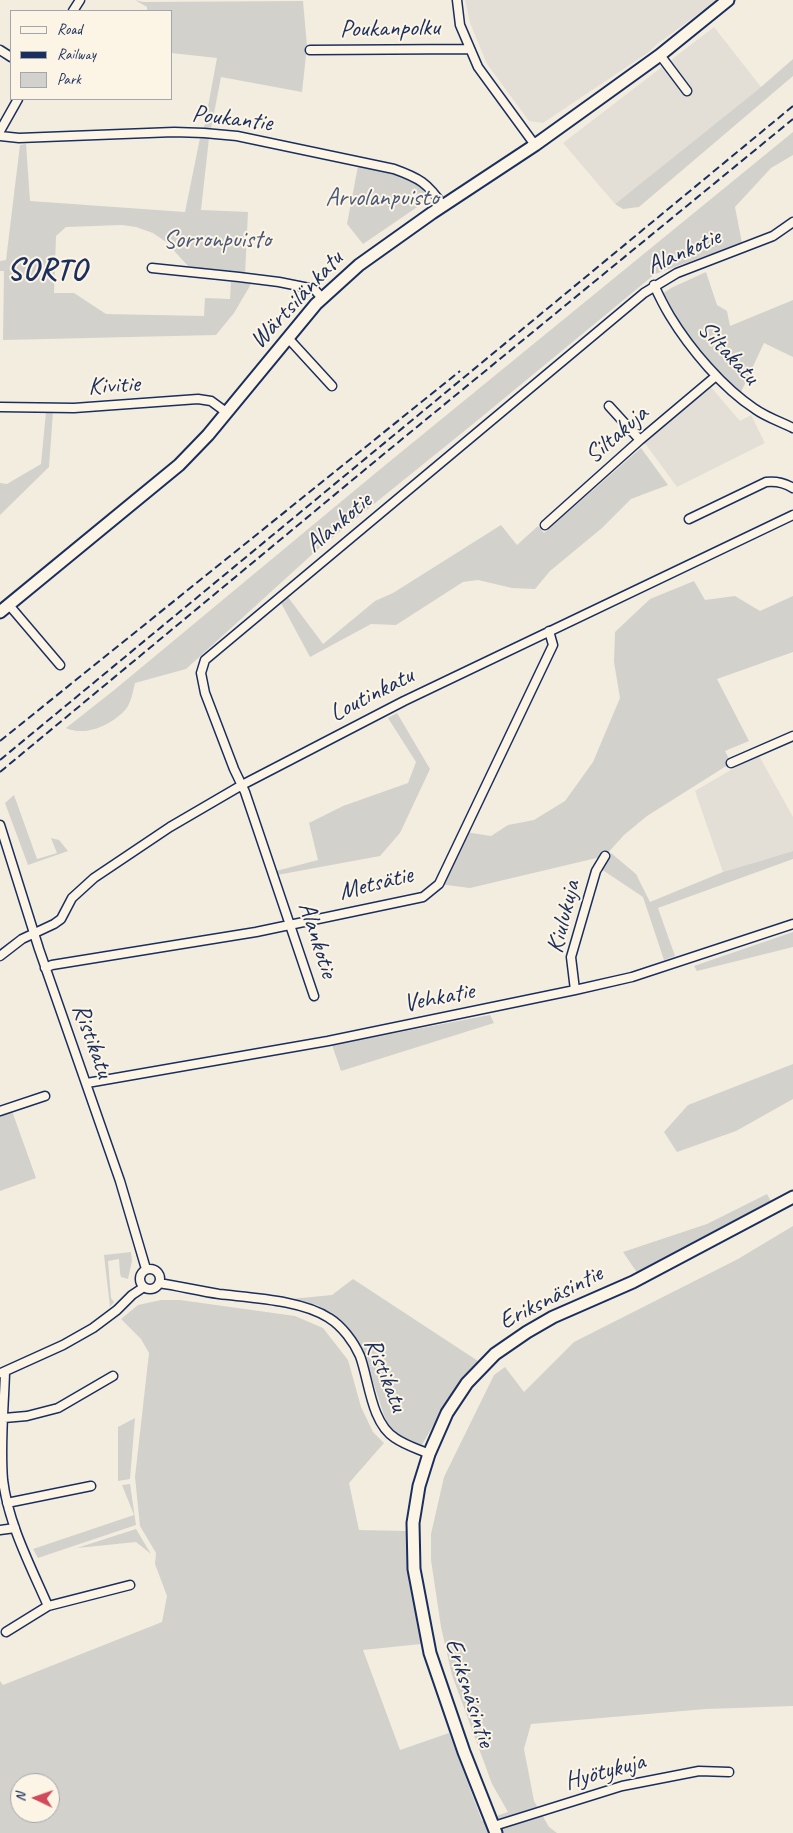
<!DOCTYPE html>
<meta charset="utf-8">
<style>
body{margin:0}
#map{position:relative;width:793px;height:1833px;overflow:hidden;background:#f3ede0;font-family:Caveat,sans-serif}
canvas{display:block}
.legend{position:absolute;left:10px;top:10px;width:162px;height:90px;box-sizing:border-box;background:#fcf5e5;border:1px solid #a2a6af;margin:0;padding:6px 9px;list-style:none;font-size:15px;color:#1b2f5e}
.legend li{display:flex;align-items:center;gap:10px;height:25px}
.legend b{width:25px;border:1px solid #a2a6af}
.north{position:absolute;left:10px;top:1773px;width:50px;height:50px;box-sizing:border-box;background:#fcf5e5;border:1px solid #a2a6af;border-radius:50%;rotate:273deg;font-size:14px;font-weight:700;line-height:20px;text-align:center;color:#1b2f5e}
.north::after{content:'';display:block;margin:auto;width:18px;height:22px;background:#d1495b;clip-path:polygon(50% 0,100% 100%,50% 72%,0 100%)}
</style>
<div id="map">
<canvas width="793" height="1833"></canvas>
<ul class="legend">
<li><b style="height:6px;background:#fcf5e5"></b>Road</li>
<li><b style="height:6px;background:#1b2f5e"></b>Railway</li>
<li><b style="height:14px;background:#d3d1cc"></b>Park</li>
</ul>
<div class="north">N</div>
</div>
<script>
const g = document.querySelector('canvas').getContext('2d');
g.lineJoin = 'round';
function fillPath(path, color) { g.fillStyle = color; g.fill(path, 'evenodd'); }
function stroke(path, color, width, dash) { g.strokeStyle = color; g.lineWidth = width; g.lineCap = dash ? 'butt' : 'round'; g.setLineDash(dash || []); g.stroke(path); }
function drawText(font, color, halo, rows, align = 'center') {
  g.font = font + ' Caveat,sans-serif'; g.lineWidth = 4; g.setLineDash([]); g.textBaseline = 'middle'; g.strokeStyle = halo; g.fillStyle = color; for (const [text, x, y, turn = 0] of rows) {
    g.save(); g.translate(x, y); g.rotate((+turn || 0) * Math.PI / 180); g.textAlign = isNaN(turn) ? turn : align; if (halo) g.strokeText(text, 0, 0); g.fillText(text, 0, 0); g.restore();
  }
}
const built = new Path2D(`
 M465 0H717L656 45 649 52 543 123 529 121 487 64 470 23Z
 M714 27 761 87 615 204 563 143Z
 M709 385 740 421 751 415 765 443 677 487 644 442Z
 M758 754 793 817V851L723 872 695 791Z`);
const green = new Path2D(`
 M135 0 143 2 303 1 307 46 302 92 221 77 211 129 204 128 217 58 171 53V11H147V7Z
 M793 59V76L639 207 623 209 615 204 761 87Z
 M793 132V155L771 168 735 207 742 243 655 274 473 424 317 550 186 669 135 683C133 691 131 703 126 709 112 725 86 737 66 728L113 691 378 471Z
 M200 138H209L201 210 248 212 245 275 188 266 166 242 153 233 136 227 122 225 66 227 56 236 54 293H74L106 314 204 316 205 298 230 299 231 281 251 284 234 313 216 335 3 340 4 271H0V261L6 260 20 145 26 144 30 201 185 212Z
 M358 166 394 173 417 181 429 199 363 244 347 224Z
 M706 272 717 305 727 311 730 326 793 300V357L764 343 740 394C715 371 674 325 662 294L671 288Z
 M46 412H53L49 467 0 515V483L7 484 41 464Z
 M641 448 668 485 631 499 602 528 550 571 535 589 512 588 478 580 463 582 396 625 371 624 310 657 281 603 288 597 323 644 375 601 393 593 501 525 517 545 538 526 544 533Z
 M694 581 705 600 735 596 760 611 793 596V652L717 679 749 741 725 751 731 763 647 816 624 835 605 856 470 888 439 884 465 832 491 836 508 825 534 820 565 801 593 762 620 698 614 662 615 632 650 599Z
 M397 713 430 769 400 833 380 856 277 875 276 871 318 860 309 823 343 806 408 783 416 762 388 718Z
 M14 795 37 859 57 853 51 838 59 840 68 851 28 865 5 803Z
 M793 851V859L658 908 675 956 664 960 643 897 601 869 607 857 611 853 636 874 650 902 723 872Z
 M793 932V947L697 971 694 966Z
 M490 1015 494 1023 341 1071 332 1045Z
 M793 1064V1099L736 1131 677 1152 664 1132 688 1105Z
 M12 1111 36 1178 0 1191V1115Z
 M767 1194 773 1205 638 1274 623 1252 707 1224Z
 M793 1226V1706L706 1709 531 1724 524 1749 534 1801 549 1827 557 1833H0V1681L3 1685 162 1622 167 1596 155 1564 156 1553 140 1526 135 1477 149 1353 141 1339 121 1319 138 1305 161 1300H180L295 1316 323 1328 348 1360 361 1407 373 1432 384 1443 349 1483 359 1530 407 1531V1560L421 1644 363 1650 400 1750 449 1733 482 1821 508 1812 492 1784 452 1675 441 1627 431 1560V1534L444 1477 494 1375 505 1367 524 1392 574 1342 738 1259ZM20 1783H50V1813H20Z
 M131 1252 132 1261 128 1279 121 1277 120 1273 119 1259 108 1261 111 1298 114 1302 110 1307 104 1255Z
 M353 1279 478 1361C456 1387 439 1415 422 1445L396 1434 387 1424 364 1355 350 1332 332 1314 317 1305 291 1299 332 1295Z
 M135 1418 130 1479 118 1481V1427Z
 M130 1484 136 1525 38 1558 33 1549 134 1515 122 1485Z
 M136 1529 151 1554 136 1542 77 1548Z`);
const street = new Path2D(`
 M457 0 460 25 478 67 535 145
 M73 11 80 0
 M0 50 11 57
 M310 50 470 49
 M660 55 687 91
 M0 131 18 99
 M0 136 19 138 174 132 204 133 237 136 394 169C419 178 428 183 443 206
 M152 268 239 277 279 282 314 289 322 298
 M654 285C659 296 664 306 670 316 690 349 723 388 755 409 766 417 781 422 793 428
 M288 338 332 386
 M609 406 640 440
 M0 407 74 408 198 399 211 401 226 412
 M689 519 766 482C776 481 785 483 793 488
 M545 525 640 440 716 376
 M9 605 60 665
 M731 763 793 736
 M0 825 39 949 120 1181 146 1269
 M0 956 22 939 54 924 61 919 72 898 94 878 170 827 242 785 404 701 793 515
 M45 968 52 965 256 932 423 897 439 884 553 645 549 631
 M575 990 571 957 596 871 605 856
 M314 996 245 792 234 769 205 693 201 673 205 660 644 293 677 273 773 236 793 222
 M87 1083 328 1041 575 990 632 977 793 924
 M0 1111 45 1096
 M140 1279a10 10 0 1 1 20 0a10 10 0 1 1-20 0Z
 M159 1283C179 1286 199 1291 219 1294 252 1298 302 1300 329 1318 342 1326 354 1342 360 1356 369 1380 371 1423 395 1438 405 1445 418 1449 429 1454
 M5 1372C4 1407 0 1444 3 1480 8 1523 31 1567 48 1606
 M1 1373 63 1345 93 1328 117 1310 132 1295 144 1287
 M4 1418 27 1416 58 1408 113 1376
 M7 1503 91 1486
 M0 1530 15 1528
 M6 1632 48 1606 130 1585
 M494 1826 622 1786 699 1771 729 1772`);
const secondary = new Path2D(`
 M0 612 179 465 208 435 316 304 359 265 432 213 535 145 599 99 660 55 728 0
 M496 1833 464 1752 430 1653 414 1569 413 1523 419 1486 429 1454 447 1413 467 1383 495 1354 527 1332 553 1317 633 1282 793 1197`);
const rail = new Path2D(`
 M0 741 460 371
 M0 760 793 106
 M0 772 379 458 793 119`);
const streetNames = [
 ["Poukanpolku",390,29,-1],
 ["Poukantie",232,119,7],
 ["Alankotie",684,252,-24],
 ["Wärtsilänkatu",297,300,-47],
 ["Siltakatu",728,353,47],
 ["Kivitie",114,386,-3],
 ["Siltakuja",617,435,-41],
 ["Alankotie",339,523,-40],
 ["Loutinkatu",372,695,-27],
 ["Metsätie",376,884,-14],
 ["Kiulukuja",564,917,-76],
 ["Alankotie",317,940,72],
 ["Vehkatie",439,998,-11],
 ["Ristikatu",92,1041,70],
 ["Eriksnäsintie",551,1298,-27],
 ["Ristikatu",385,1375,68],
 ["Eriksnäsintie",469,1693,72],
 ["Hyötykuja",605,1772,-15]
];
const parkNames = [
 ["Arvolanpuisto",382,198],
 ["Sorronpuisto",217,240]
];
const districtNames = [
 ["SORTO",47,271]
];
fillPath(built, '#e3dfd6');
fillPath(green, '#d3d1cc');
stroke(street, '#1b2f5e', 11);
stroke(secondary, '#1b2f5e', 15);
stroke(street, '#fcf5e5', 8);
stroke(secondary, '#fcf5e5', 11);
stroke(rail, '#1b2f5e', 2, [8, 4]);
drawText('25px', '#1b2f5e', '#fcf5e5', streetNames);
drawText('25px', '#49587a', '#fcf5e5', parkNames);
g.letterSpacing = '1px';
drawText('bold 30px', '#1b2f5e', '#fcf5e5', districtNames);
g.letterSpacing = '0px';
</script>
